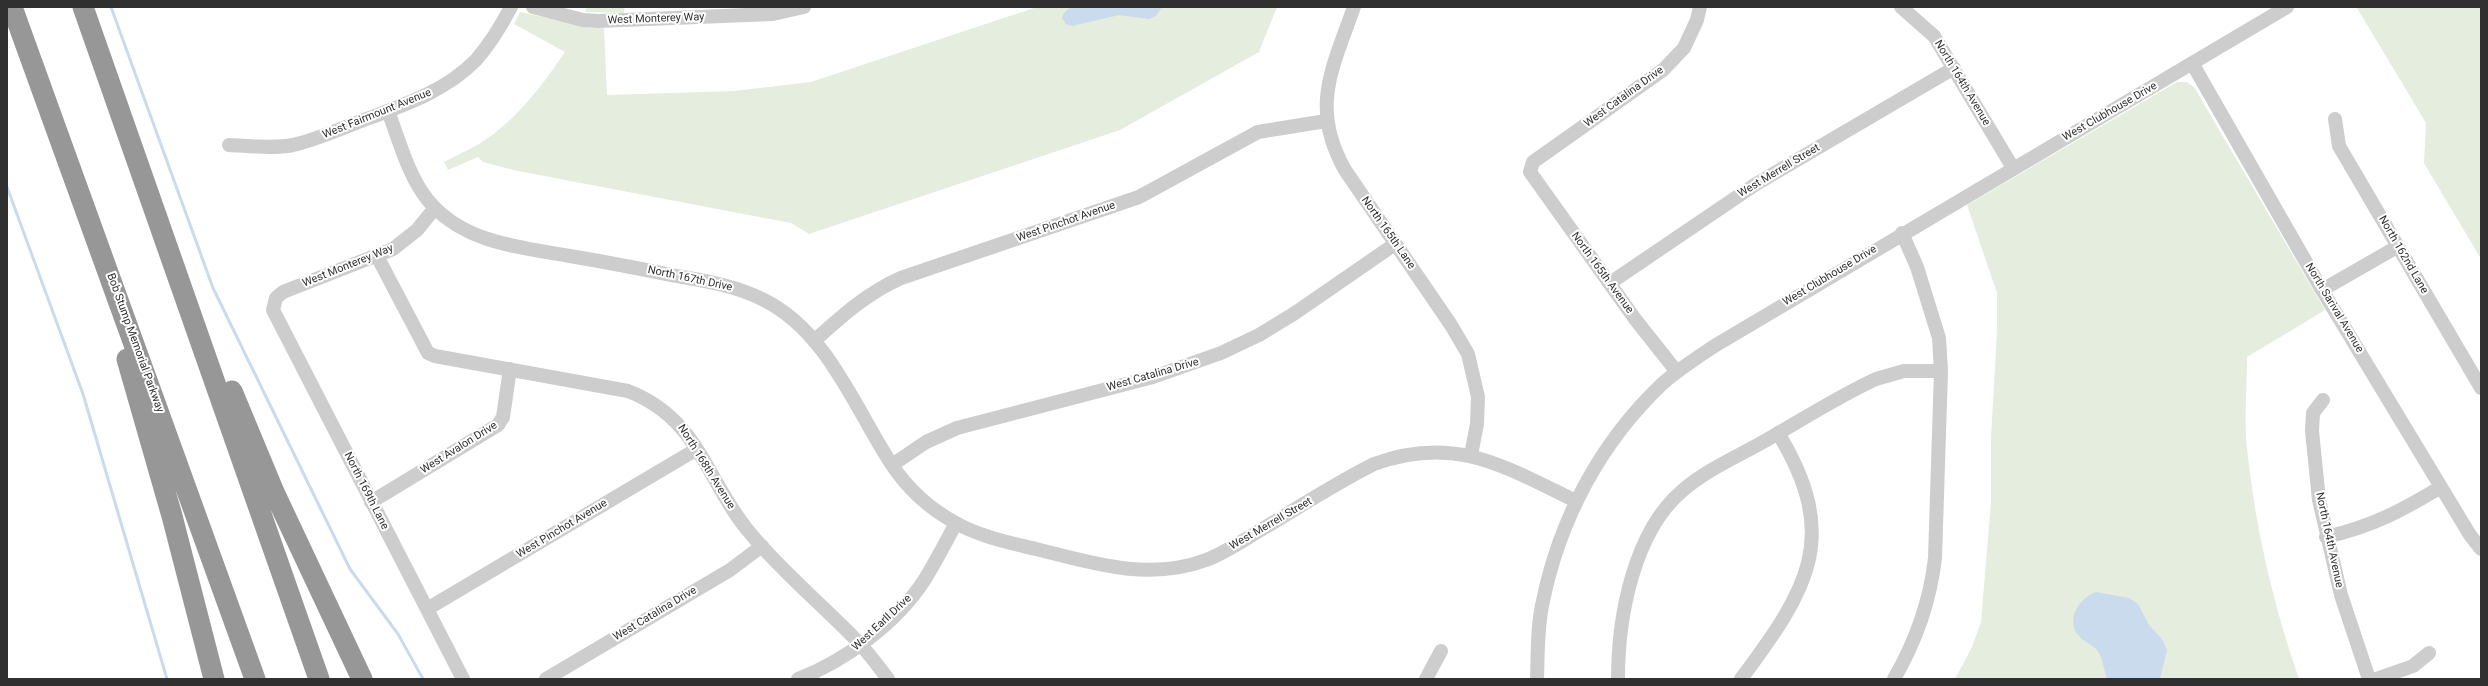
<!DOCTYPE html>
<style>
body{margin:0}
#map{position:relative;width:2488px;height:686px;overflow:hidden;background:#fff;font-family:Roboto,sans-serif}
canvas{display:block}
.frame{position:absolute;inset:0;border:8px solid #303030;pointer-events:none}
</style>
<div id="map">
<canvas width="2488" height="686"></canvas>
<div class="frame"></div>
</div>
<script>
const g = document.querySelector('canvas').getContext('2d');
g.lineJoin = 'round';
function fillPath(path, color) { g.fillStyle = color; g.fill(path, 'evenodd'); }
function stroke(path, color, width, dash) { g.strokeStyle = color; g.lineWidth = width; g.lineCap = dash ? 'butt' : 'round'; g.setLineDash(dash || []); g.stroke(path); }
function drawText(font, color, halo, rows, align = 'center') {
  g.font = font + ' Roboto,sans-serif'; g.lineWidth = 4; g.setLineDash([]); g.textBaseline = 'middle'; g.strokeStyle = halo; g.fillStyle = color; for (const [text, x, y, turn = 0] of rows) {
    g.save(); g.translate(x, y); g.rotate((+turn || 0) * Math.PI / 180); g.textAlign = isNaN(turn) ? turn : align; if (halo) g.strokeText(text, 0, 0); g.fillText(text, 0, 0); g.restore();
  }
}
const green = new Path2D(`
 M587 7H624V13L585 12Z
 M1037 7H1277L1259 52 1120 130 809 234 791 223 513 170 483 162 478 157 448 170 444 162C455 156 468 150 479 144 516 121 541 87 565 52L514 24 520 12 592 28H604L607 95 734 91 811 82Z
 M2359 7H2481V259L2424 163 2426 123 2357 8Z
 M2177 82H2187L2194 87 2325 310 2247 357C2247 387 2244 419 2247 448 2255 527 2273 604 2299 679H1955L1971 649 1981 622 1991 502V437L1997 332V293L1967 205Z`);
const water = new Path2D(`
 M1071 7H1162L1156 16 1149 19 1119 15 1072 26 1066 24 1062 18 1064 13Z
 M2096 592 2129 598 2138 604 2149 625 2162 639 2167 650 2160 679H2107C2104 670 2103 658 2097 650 2092 644 2084 642 2079 636 2065 620 2079 598 2096 592Z`);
const stream = new Path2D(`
 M111 7 213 288 350 569 398 634 423 679
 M7 187 83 394 167 679`);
const minor = new Path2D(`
 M533 7 583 20 598 21 773 14 804 7
 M1354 7C1332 69 1310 108 1345 170L1451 325 1468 354 1478 397 1477 424 1471 455
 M1901 7 1934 36 2013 168
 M2192 63 2322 290 2470 535 2481 549
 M388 111C399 140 408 175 427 199 462 243 519 247 570 256 606 262 641 269 677 276 706 281 737 286 764 300 828 332 855 409 892 465 908 489 929 508 954 522 980 537 1011 543 1040 550 1095 564 1150 581 1206 560 1227 552 1245 539 1264 528 1301 506 1336 483 1374 464 1455 434 1505 467 1576 501
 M2335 119 2339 146 2481 388
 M229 145C250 146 272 149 293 145 315 140 335 131 356 123 398 107 444 93 476 60 490 44 501 26 511 7
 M435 208 417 230 393 249 283 292 276 298 273 310 463 679
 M377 256 428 353 435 356 628 391C700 419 706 481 750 533 783 573 824 606 860 644 870 655 879 667 888 679
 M1610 283 1756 184 1954 68
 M2322 290 2397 247
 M814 341C842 316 867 293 901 278L1139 197 1258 132 1326 121
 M1677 372 1635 319 1530 172 1533 162 1663 70 1684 48 1697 20 1700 7
 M2323 400 2313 413 2312 431 2319 500 2341 595 2369 679
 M892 465 926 442 957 428 1153 377 1221 353 1259 335 1295 313 1395 244
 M371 502 498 425 503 417 510 369
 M2326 537C2373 526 2401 511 2441 487
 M427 609 697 449
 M546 679 730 570 762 546
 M798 679C845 661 897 623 925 579 936 561 946 542 956 523
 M1426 679 1441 651
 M1537 679C1538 653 1537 626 1543 601 1560 518 1601 442 1662 384 1679 369 1698 357 1716 345L2287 7
 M1618 679C1618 618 1633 533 1682 491 1707 469 1741 455 1770 438 1805 418 1839 396 1876 379L1904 371H1941
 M1741 679C1807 590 1842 538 1778 433
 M1894 679C1916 641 1930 602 1935 558L1941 371 1939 338 1917 267 1902 233
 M2376 679 2413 666 2429 653`);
const highway = new Path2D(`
 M12 7 255 679
 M83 7 319 679
 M127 359 172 516 214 679
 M232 391 274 492 362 679`);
const streetNames = [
 ["West Monterey Way",656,19,-2],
 ["North 164th Avenue",1962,83,59],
 ["West Catalina Drive",1624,97,-36],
 ["West Clubhouse Drive",2110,112,-30],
 ["West Fairmount Avenue",377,114,-22],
 ["West Merrell Street",1779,171,-31],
 ["West Pinchot Avenue",1066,222,-19],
 ["North 165th Lane",1388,233,55],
 ["North 162nd Lane",2403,255,60],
 ["West Monterey Way",348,266,-22],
 ["North 165th Avenue",1602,273,54],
 ["West Clubhouse Drive",1830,276,-31],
 ["North 167th Drive",690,279,12],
 ["North Sarival Avenue",2334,308,59],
 ["Bob Stump Memorial Parkway",135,343,70],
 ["West Catalina Drive",1153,375,-16],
 ["West Avalon Drive",459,448,-32],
 ["North 168th Avenue",706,467,58],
 ["North 169th Lane",366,491,63],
 ["West Merrell Street",1271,524,-30],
 ["West Pinchot Avenue",562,529,-31],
 ["North 164th Avenue",2329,540,78],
 ["West Catalina Drive",655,614,-31],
 ["West Earll Drive",882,623,-43]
];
fillPath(green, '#e4edde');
fillPath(water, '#cadbed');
stroke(stream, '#cadbed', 3);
stroke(minor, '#cdcdcd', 14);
stroke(highway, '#979797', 21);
drawText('11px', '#303030', '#fff', streetNames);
</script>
